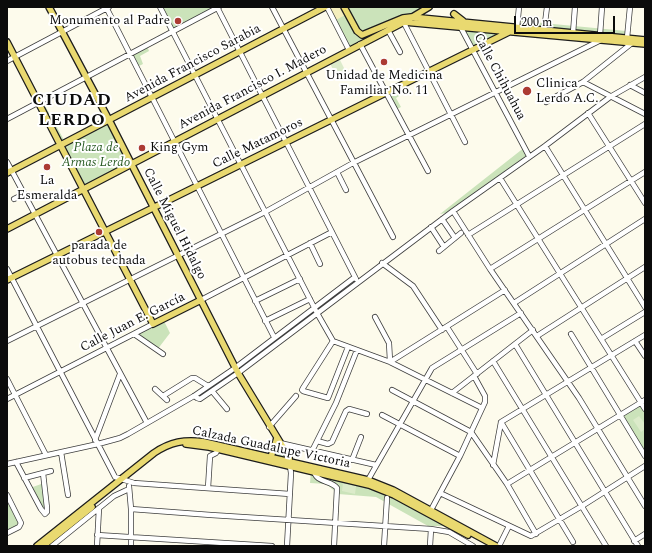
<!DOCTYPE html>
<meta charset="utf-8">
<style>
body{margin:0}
#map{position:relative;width:652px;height:553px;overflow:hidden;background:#fdfbec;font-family:Spectral,serif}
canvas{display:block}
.frame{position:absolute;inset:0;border:8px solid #0b0b0b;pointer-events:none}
.scale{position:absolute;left:514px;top:16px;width:101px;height:18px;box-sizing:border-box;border:2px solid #0b0b0b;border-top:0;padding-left:5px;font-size:12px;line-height:14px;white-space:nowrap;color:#0b0b0b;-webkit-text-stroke:3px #fff;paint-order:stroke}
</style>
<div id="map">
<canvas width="652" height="553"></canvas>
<div class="frame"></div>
<div class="scale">200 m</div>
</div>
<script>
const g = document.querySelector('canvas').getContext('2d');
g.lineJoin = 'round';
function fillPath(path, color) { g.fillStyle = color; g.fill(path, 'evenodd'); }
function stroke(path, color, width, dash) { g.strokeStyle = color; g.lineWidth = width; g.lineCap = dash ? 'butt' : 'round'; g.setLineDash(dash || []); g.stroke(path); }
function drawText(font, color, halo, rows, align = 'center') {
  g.font = font + ' Spectral,serif'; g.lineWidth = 4; g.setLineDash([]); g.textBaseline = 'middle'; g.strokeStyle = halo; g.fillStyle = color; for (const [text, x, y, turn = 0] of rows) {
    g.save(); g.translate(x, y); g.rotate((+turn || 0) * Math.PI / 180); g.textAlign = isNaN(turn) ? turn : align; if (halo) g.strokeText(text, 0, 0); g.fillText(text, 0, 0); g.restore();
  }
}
const green = new Path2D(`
 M160 7H217L173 32Z
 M327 7H343L346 11 344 7H432L418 14 410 15 397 21 377 32 396 22 397 24 350 51Z
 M522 21 626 31V38L521 28Z
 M461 27 511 31 473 50Z
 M147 46 149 51 140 56 143 64 137 67 131 54Z
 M400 86 404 93 396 98 401 107 395 110 386 93Z
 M43 102 64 140 107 117 132 164 84 190 40 104Z
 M525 147 530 157 452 212 440 214Z
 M163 319 170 333 157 350 134 334Z
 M642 402 645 407V457L620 415Z
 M277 439 289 460 272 456Z
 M311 472 382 490 447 526H428L376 497 338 494 326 484 310 483Z
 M44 483 46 513 30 488Z
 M7 496 21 523 9 531 7 526Z`);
const sand = new Path2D(`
 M329 7H343L347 14 336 20Z`);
const pitch = new Path2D(`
 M339 58 347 74 337 79 330 63Z
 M639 416 645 424V429L641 432 633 420Z
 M343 483 356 486 355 494 342 491Z`);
const minor = new Path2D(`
 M106 7 274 337
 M160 7 317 313 333 341 390 362 482 408
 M217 7 356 279
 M272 7 393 237
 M327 7 349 50
 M403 19 405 25 465 142
 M460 26 529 156
 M517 28 519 7
 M388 30 400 52
 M544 31 547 7
 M573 33 575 7
 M600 35 602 7
 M627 38 630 7
 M360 44 428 171
 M7 61 109 7
 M583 82 645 114
 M630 85 645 93
 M546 102 583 82 632 43
 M588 113 645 203
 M7 119 219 7
 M545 146 645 307
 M7 162 147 423
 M337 172 346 190
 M500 178 645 409
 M14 199 24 194
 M453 211 490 269 579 398 645 506
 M442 219 455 238
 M431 227 444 247
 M468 235 645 124
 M310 243 320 264
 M439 251 461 233
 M382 263 413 286 442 330
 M7 269 115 477 134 483 290 494
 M490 269 645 172
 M201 300 332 232
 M255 301 300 279
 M514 303 645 219
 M375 317 389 343 390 361
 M265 321 310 299
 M447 327 477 374
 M134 334 163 354
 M571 334 645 456
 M537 336 645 267
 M601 339 645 312
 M7 341 265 212 353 163 601 40
 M333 341 303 388 302 390 303 391 328 398 348 347
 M635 341 645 356
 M515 344 638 546
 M493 361 606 546
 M390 362 505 290
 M7 379 46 455
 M155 389 167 400
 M392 390 471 432 507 484 536 534
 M212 391 227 409
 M452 393 533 330
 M163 396 192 378H195L208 386
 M194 396 197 398 200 399 238 373 453 211 545 146 610 97 645 77
 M7 399 153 324
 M382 415 460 456
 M501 422 573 542
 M269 427 296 396
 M95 440 120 374
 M317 441 328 444 332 442 346 411 349 409 367 414
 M280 443 376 465
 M312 451 336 403 357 350
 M61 452 68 495
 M352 460 361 437
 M16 462 41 509 45 514 47 512V508L43 473
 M7 464 98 444 120 438 128 434 194 396 235 368 355 277
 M493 465 501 422 645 335
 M314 471C316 483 331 480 337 488L334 546
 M24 478 51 471
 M368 480 432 368 521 313
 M507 484 645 400
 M129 486 131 509V546
 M208 488 210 456 216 453 218 449
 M440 493 531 536 582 506 645 466
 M7 495 21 523 19 527 7 533
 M131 509 211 515 431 529 449 532 473 546
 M431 510 460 456 485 402V396L474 376
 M97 535 272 546
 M634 541 645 534
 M52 546 114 496 129 489
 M97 546 99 508
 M287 546 291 473 290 466
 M384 546 387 498
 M430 546 431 529
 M499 546 509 526`);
const major = new Path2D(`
 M49 7 109 120 238 373 289 457 290 466
 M344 7 357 31 362 35 403 18 411 17 645 40
 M454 14 463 21
 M404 22 645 44
 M7 42 153 324 201 300
 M7 173 325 7
 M7 229 404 22 429 7
 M7 280 517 28
 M186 444 209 447 369 485 394 495 468 535
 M271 457 277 438
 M37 546 154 453C170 442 185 439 204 442L368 480 393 490 496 546
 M43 546 92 507`);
const markers = [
 [178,21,4,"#ac3b33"],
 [384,62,4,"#ac3b33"],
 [527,91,5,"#ac3b33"],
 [142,148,4,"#ac3b33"],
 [47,167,4,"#ac3b33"],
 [99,232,4,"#ac3b33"]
];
const poiNames = [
 ["Monumento al Padre",170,21,"right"],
 ["Unidad de Medicina",384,76],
 ["Familiar No. 11",384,91],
 ["Clinica",536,84,"left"],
 ["Lerdo A.C.",536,99,"left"],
 ["King Gym",150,148,"left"],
 ["La",47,181],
 ["Esmeralda",47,196],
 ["parada de",99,246],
 ["autobus techada",99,261]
];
const streetNames = [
 ["Avenida Francisco Sarabia",193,64,-28],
 ["Calle Chihuahua",499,77,62],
 ["Avenida Francisco I. Madero",253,88,-28],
 ["Calle Matamoros",258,144,-26],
 ["Calle Miguel Hidalgo",174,224,63],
 ["Calle Juan E. García",133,323,-27],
 ["Calzada Guadalupe Victoria",271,448,12]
];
const parkNames = [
 ["Plaza de",96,148],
 ["Armas Lerdo",96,163]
];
const districtNames = [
 ["CIUDAD",72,102],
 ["LERDO",72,122]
];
fillPath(green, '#cbe3ba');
fillPath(sand, '#f4eebd');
fillPath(pitch, '#dcebca');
stroke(minor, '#3e3e3e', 6);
stroke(major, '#1c1c1c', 8);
stroke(minor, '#fff', 4.5);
stroke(major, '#e9d970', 5.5);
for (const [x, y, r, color] of markers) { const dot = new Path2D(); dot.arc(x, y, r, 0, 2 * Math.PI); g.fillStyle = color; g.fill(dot); stroke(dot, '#fff', 1.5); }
drawText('13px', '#0b0b0b', '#fff', poiNames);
drawText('13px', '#0b0b0b', '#fff', streetNames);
drawText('italic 13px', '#295b23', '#fff', parkNames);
g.letterSpacing = '1px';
drawText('bold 17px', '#0b0b0b', '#fff', districtNames);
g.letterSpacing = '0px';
</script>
